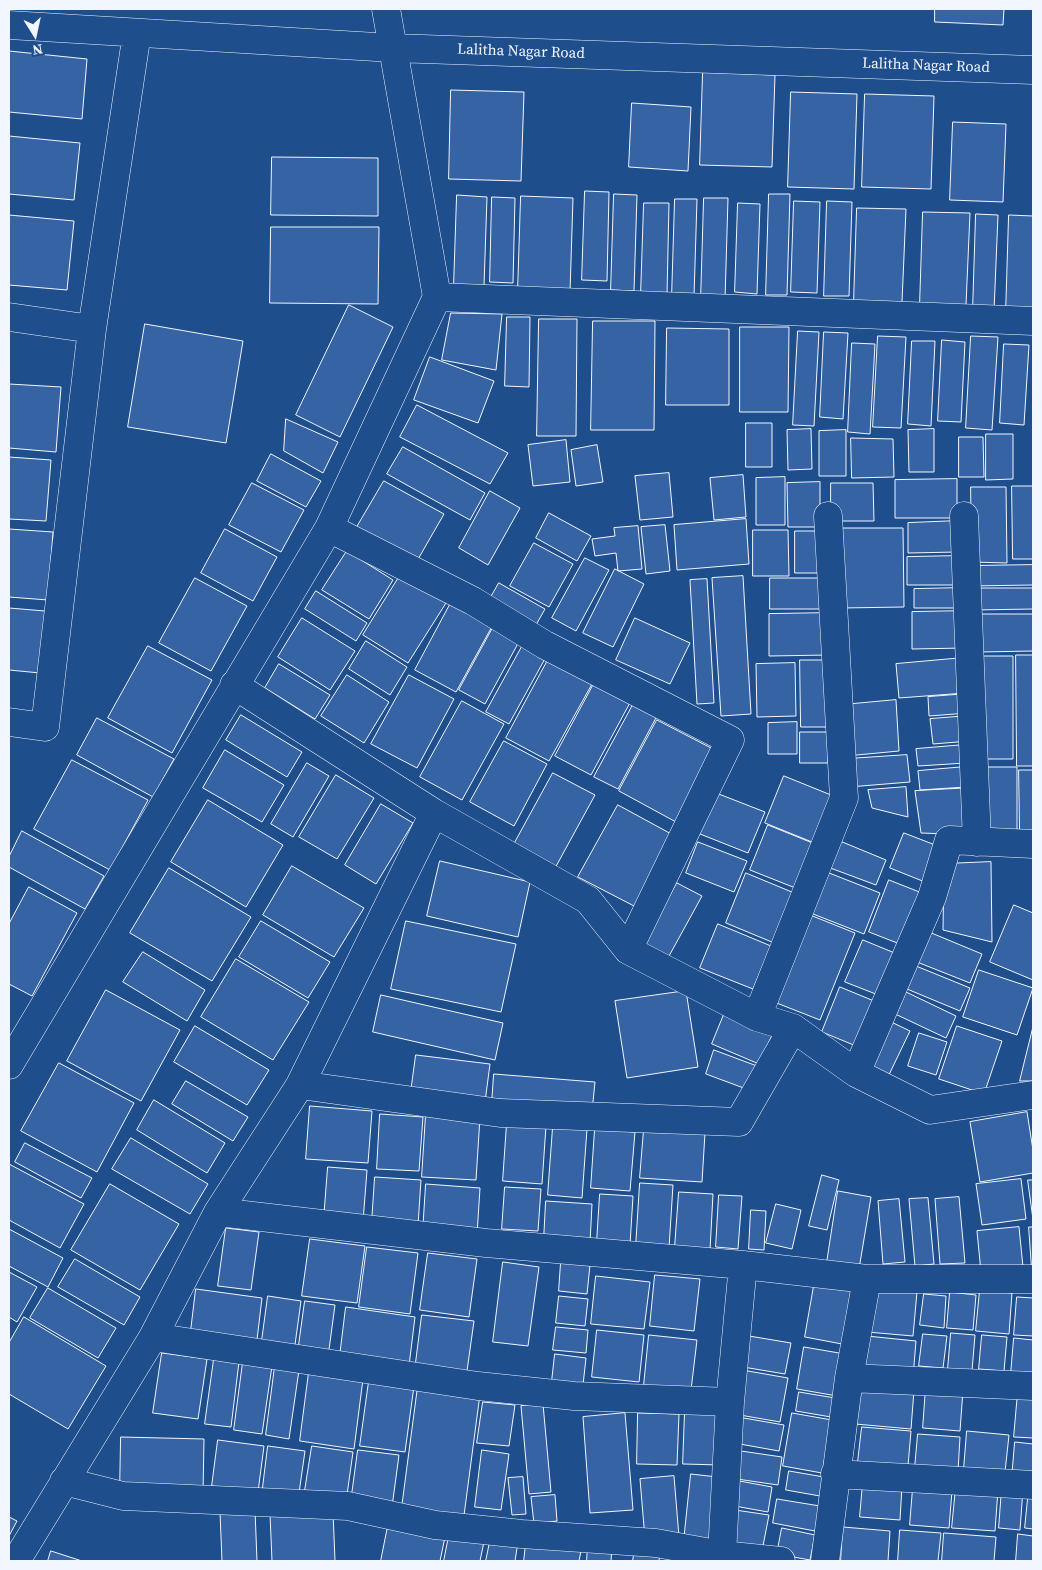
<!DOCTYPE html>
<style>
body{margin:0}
#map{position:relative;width:1042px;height:1570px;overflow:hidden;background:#1f4e8c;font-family:"Source Serif 4",serif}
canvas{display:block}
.frame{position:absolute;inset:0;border:10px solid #f2f6ff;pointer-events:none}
.north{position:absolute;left:10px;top:10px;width:50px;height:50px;-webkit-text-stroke:4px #1f4e8c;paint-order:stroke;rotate:170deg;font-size:14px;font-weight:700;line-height:20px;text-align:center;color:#f2f6ff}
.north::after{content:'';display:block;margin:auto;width:18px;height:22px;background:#f2f6ff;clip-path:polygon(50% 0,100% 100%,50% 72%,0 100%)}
</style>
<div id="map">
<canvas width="1042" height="1570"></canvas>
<div class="frame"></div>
<div class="north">N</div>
</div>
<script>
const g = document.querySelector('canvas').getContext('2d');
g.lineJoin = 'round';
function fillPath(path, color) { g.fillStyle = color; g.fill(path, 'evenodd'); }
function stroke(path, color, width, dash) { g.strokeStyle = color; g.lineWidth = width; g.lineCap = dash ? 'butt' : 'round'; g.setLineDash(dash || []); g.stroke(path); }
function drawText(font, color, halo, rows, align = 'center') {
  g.font = font + ' "Source Serif 4",serif'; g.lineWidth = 4; g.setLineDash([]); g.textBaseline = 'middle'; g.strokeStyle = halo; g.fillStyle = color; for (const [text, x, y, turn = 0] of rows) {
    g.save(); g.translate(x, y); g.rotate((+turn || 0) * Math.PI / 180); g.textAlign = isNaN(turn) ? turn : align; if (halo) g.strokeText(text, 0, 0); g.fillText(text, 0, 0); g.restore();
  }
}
const building = new Path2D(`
 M935 9H1004L1003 25 935 22Z
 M9 51 87 59 82 119 9 112Z
 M703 72 775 75 772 167 700 165Z
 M451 90 524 92 521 181 449 179Z
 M791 92 857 94 854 189 788 187Z
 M865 94 934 96 931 189 862 187Z
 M632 103 691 107 688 171 629 167Z
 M953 122 1006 124 1003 202 950 200Z
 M9 136 80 143 74 200 9 194Z
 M272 157 378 158V216L271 215Z
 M585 191 609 192 607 281 582 280Z
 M614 194 637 195 634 291 611 290Z
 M769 194H790L787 295H766Z
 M457 195 487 197 484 286 454 285Z
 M521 196 573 198 570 292 518 290Z
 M492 197 515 198 513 283 490 282Z
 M704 198H728L725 300 701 299Z
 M675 199H697L694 297 672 296Z
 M794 201 820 202 817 293 791 292Z
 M827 201 852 202 849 296H824Z
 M644 203H669L667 295 641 294Z
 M738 203 760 204 757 294 735 292Z
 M857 208 906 209 902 302 854 301Z
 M923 212 970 213 966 305 920 304Z
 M976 214 998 215 994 311 973 309Z
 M9 215 74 221 67 290 9 285Z
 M1009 215 1033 216V314L1006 313Z
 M271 227H379L378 304 270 303Z
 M349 305 393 327 340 437 296 415Z
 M451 313 502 314 496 370 442 360Z
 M507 317H530L529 387 505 386Z
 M539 319H577L576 436H537Z
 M593 321H655L654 430H591Z
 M145 324 243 341 226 443 128 427Z
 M740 327H789L788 412H740Z
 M667 328 729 329V405H666Z
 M798 331 819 332 814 426 793 425Z
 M824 332 848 333 843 419 820 417Z
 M878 336 906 337 901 428 873 427Z
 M971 336 998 337 992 430 966 428Z
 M942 340 965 342 961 422 938 421Z
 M912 341H935L931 426 908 424Z
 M852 343 875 344 870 434 848 432Z
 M1004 344 1029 345 1024 425 1000 423Z
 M430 357 494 381 478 423 414 400Z
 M9 384 61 387 56 452 9 448Z
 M417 405 508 453 490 484 400 437Z
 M286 419 338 442 323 473 284 451Z
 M746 423H772V467H746Z
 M811 429 812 469 788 470 787 430Z
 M934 429V472H909L908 430Z
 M846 430V476H819V431Z
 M986 434H1013V479L986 480Z
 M959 437H983L984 477H959Z
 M851 438 893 439 894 477 852 478Z
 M566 440 570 482 533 486 528 445Z
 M597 445 603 482 576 486 571 450Z
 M403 447 485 493 470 520 387 474Z
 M271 454 321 481 306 507 257 481Z
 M9 457 51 460 46 521 9 519Z
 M669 473 673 517 640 520 635 476Z
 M743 475 746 517 714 520 710 478Z
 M785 477V525H756V478Z
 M957 479V518H895V480Z
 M384 481 444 514 417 561 357 527Z
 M820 482V527H788L787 483Z
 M252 483 304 510 281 552 229 525Z
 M831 483H873L874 521H831Z
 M1012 486H1033V559H1013Z
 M971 487H1006L1007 563 972 562Z
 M490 491 520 508 488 565 459 548Z
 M549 513 591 536 577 561 536 538Z
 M746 519 749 564 677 570 674 525Z
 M957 521V552L908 553V523Z
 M665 525 670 571 646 574 641 527Z
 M638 526 642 569 618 571 616 553 595 556 592 539 615 536 614 528Z
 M841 528H903L904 607 842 608Z
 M9 529 53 532 48 600 9 597Z
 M225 529 277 557 253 601 201 573Z
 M753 530H788L789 576H753Z
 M795 531H824V573H795Z
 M534 543 573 564 549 607 510 586Z
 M347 551 393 580 369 619 322 590Z
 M958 556V585H907V557Z
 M585 558 609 570 576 631 552 618Z
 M1033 565V585L969 586V566Z
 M615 569 644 584 613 647 583 633Z
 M401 574 446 603 408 663 363 635Z
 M743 576 751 714 721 716 712 578Z
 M195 578 247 606 211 671 159 643Z
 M770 578H826V609H770Z
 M707 579 714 703 697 704 690 580Z
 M499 583 545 609 532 632 486 606Z
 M961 588V608H914V589Z
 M973 588H1033V609L974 610Z
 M316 591 367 623 356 641 305 609Z
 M453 599 495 621 456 692 415 670Z
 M9 608 45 611 40 673 9 670Z
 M965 611V648L912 649V612Z
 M829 613V655L769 656V614Z
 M980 614H1033V651L980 652Z
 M302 618 355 651 330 690 278 657Z
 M635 618 690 643 670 684 616 660Z
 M495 624 521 638 485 704 459 690Z
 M366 641 407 667 390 695 349 669Z
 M524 643 547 655 509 724 486 712Z
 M148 646 212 680 172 753 108 718Z
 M1016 655H1033V766H1017Z
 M977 656H1013V759H978Z
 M963 658 965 693 899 698 896 664Z
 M548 660 592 684 549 761 506 738Z
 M800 660H830V727H801Z
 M795 663 796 716 757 717 756 664Z
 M279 664 330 695 315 719 265 688Z
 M347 675 389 702 364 743 321 716Z
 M409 675 454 699 417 768 371 744Z
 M596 680 632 699 591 775 555 756Z
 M967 694 968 713 929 716 928 697Z
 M896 700 899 751 846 756 842 705Z
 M462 701 504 724 462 800 420 777Z
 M635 701 658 714 618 789 594 777Z
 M241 715 302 752 287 777 226 740Z
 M968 716 970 741 933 744 930 719Z
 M97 718 174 759 153 797 77 755Z
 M657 720 715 750 676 822 619 791Z
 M797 722V754H768V723Z
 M800 732H828V763H800Z
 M504 741 547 764 514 826 470 802Z
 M964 745 966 763 918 766 916 749Z
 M225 750 284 785 262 822 203 788Z
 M907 755 910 782 849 787 847 759Z
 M72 760 148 800 110 870 34 829Z
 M307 763 329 776 293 837 271 824Z
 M965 767 966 787 920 790 918 771Z
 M984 767H1017V830H985Z
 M1019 770H1033V833H1020Z
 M553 773 595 795 554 870 512 848Z
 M336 775 374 798 337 859 299 837Z
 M784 776 836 797 817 844 765 823Z
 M906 787 908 817 872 808 868 790Z
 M971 788 975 835 921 833 915 791Z
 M711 791 765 812 748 853 695 832Z
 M208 800 283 845 246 907 171 862Z
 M381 804 413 823 376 884 345 865Z
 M618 805 675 836 636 907 578 877Z
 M768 825 820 846 803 891 750 870Z
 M22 831 104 876 85 909 9 867V857Z
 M904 833 943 848 930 884 890 868Z
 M835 839 886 860 876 885 825 866Z
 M698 842 747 861 734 892 686 873Z
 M440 861 530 882 518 937 427 916Z
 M991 862 992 942 943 930 944 864Z
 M292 866 364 908 334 957 263 915Z
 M169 868 251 917 212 981 130 933Z
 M824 871 880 893 864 934 808 912Z
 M746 873 799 895 779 945 726 923Z
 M889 880 927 895 905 946 869 932Z
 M677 883 702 896 669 956 644 943Z
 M29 887 77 913 32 996 9 984V924Z
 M1014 905 1033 913V980L990 962Z
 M805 913 855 933 820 1020 769 1000Z
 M261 921 330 962 308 998 239 957Z
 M406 921 516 944 501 1012 391 989Z
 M718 924 771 946 753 989 700 968Z
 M929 932 982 954 970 983 917 962Z
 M863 940 902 956 886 998 845 982Z
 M143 952 205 990 187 1021 123 982Z
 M236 959 309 1002 273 1060 201 1017Z
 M916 966 970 988 960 1011 907 989Z
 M979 970 1033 988 1017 1035 963 1017Z
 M840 987 879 1003 861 1048 822 1032Z
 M106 990 180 1030 141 1101 67 1061Z
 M686 991 698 1067 627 1078 615 1001Z
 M904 991 956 1016 946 1038 893 1013Z
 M381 995 503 1023 495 1060 373 1032Z
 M725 1012 773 1033 759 1064 712 1044Z
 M885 1019 910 1031 885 1083 861 1072Z
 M195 1026 269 1070 247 1105 174 1062Z
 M957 1026 1002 1041 984 1094 939 1079Z
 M1033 1027V1081H1020Z
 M919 1033 947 1042 936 1075 908 1066Z
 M714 1050 757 1066 749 1090 706 1074Z
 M416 1055 490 1064 485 1102 411 1092Z
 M59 1063 134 1103 97 1172 21 1131Z
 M494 1074 595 1082 592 1112 492 1104Z
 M186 1081 248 1117 233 1141 172 1104Z
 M154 1100 225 1143 207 1173 137 1130Z
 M310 1106 372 1111 368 1163 306 1159Z
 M1027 1112 1033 1150V1173L980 1182 970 1122Z
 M380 1114 423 1117 419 1171 377 1169Z
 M426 1114 480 1117 476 1180 422 1177Z
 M507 1123 546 1126 542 1184 503 1181Z
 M553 1127 587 1129 582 1198 548 1195Z
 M595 1129 635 1132 630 1191 591 1188Z
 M644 1129 705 1133 702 1182 640 1178Z
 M131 1138 208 1184 190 1214 112 1169Z
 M25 1143 92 1178 81 1198 15 1162Z
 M9 1164 84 1204 60 1248 9 1220Z
 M328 1167 367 1170 363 1222 324 1219Z
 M822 1175 839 1180 827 1230 809 1226Z
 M375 1177 421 1180 418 1225 372 1222Z
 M1021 1179 1026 1219 982 1225 976 1184Z
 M1028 1180H1033V1219Z
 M640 1183 673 1185 669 1248 636 1247Z
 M110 1184 179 1224 140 1290 71 1250Z
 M426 1184 480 1188 477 1235 423 1232Z
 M505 1187 541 1189 538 1231 502 1229Z
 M838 1191 871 1197 858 1275 826 1269Z
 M679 1192 713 1194 710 1250 675 1247Z
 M600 1194 633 1196 630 1245 597 1242Z
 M719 1195 742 1196 738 1249 716 1247Z
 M959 1197 965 1263 940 1264 935 1199Z
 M928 1198 934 1264 915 1266 909 1199Z
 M899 1199 905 1262 883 1264 878 1201Z
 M546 1201 592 1204 590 1243 544 1240Z
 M776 1204 801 1210 792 1249 766 1243Z
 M751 1210 766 1211 764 1250 749 1249Z
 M1019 1227 1023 1267 981 1272 977 1231Z
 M1029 1227H1033V1269H1032Z
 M226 1228 259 1232 251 1290 218 1286Z
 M9 1229 63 1258 48 1287 9 1266Z
 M310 1239 365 1246 357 1303 302 1296Z
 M367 1247 418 1253 410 1314 359 1307Z
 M428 1253 477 1259 469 1317 420 1310Z
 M75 1259 140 1297 124 1325 58 1287Z
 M503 1262 539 1267 528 1346 493 1342Z
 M561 1262 590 1265 587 1294 559 1291Z
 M9 1272 37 1287 17 1322 9 1317Z
 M655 1275 700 1279 694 1331 650 1326Z
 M596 1276 650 1282 644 1329 591 1324Z
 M815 1280 852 1287 842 1344 805 1337Z
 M48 1288 116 1328 98 1358 30 1318Z
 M871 1288 917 1292 913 1336 867 1332Z
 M196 1289 262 1298 256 1348 190 1339Z
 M980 1290 1012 1293 1009 1334 976 1331Z
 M950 1292 976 1295 973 1330 947 1328Z
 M924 1294 946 1296 944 1328 920 1325Z
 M268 1296 301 1301 294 1352 261 1348Z
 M559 1296 588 1299 585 1326 556 1323Z
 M1017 1297 1033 1298V1336L1014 1335Z
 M305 1301 335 1305 328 1357 298 1352Z
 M346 1307 415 1317 408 1374 339 1364Z
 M422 1315 474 1321 466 1378 415 1370Z
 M24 1317 106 1366 68 1429 9 1394V1343Z
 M556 1327 588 1330 586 1353 553 1350Z
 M597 1330 644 1335 639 1382 592 1377Z
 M951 1333 975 1335 972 1371 948 1369Z
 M923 1334 947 1336 943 1368 919 1366Z
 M649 1335 697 1340 691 1390 644 1385Z
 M743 1335 791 1343 785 1374 737 1366Z
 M982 1335 1007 1337 1004 1371 979 1369Z
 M867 1336 916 1341 913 1377 864 1373Z
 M1014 1338 1033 1340V1376L1011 1374Z
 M804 1347 845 1354 837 1396 797 1389Z
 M162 1353 207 1359 198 1419 153 1413Z
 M555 1354 586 1358 583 1385 552 1381Z
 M214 1359 239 1362 231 1427 205 1424Z
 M243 1362 272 1366 262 1434 234 1430Z
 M275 1366 299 1370 289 1439 266 1435Z
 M742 1370 788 1378 780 1422 734 1414Z
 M309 1372 363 1379 354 1449 300 1441Z
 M369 1381 414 1386 405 1452 360 1446Z
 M418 1386 480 1394 463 1523 401 1515Z
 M858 1386 914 1390 911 1429 855 1424Z
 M926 1387 963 1390 960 1431 923 1428Z
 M799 1392 835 1398 831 1417 796 1411Z
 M1018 1392 1033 1393V1438L1014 1437Z
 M483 1402 515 1405 509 1446 477 1443Z
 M543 1404 551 1492 529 1494 521 1406Z
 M685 1411H723L721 1465 683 1464Z
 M625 1413 633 1510 590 1513 583 1417Z
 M638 1413 679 1414 677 1465 637 1464Z
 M792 1413 832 1420 822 1473 783 1466Z
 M738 1417 784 1425 779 1451 734 1443Z
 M862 1427 911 1431 908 1466 858 1462Z
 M967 1431 1009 1435 1005 1472 964 1469Z
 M918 1434 960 1437 958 1471 915 1468Z
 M121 1437 204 1439 203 1493 120 1491Z
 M218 1440 264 1446 258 1492 212 1486Z
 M1015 1442 1033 1444V1479L1012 1478Z
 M268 1446 305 1451 298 1500 262 1495Z
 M312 1446 353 1452 346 1502 304 1497Z
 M358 1450 399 1455 392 1507 351 1502Z
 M482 1450 509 1454 501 1510 475 1507Z
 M734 1450 782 1457 778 1485 730 1478Z
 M789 1471 824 1477 820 1496 786 1490Z
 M691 1474 726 1478 718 1544 684 1541Z
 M674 1476 679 1537 645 1539 640 1479Z
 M523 1477 526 1514 512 1515 508 1478Z
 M734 1480 772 1487 768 1512 729 1505Z
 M863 1482 902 1486 900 1520 860 1517Z
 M956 1487 998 1490 995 1531 952 1528Z
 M913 1488 952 1491 949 1528 910 1525Z
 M1002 1488 1023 1489 1020 1530 999 1528Z
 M1029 1488 1033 1489V1529L1025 1528Z
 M555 1495 557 1521 534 1524 531 1497Z
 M777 1499 820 1506 815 1531 773 1523Z
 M255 1510 257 1561H222L220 1512Z
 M735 1510 769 1515 762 1551 729 1545Z
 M333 1511 335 1561H272L270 1514Z
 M9 1517 17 1521 9 1536Z
 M388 1526 445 1537 440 1561H381Z
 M843 1527 890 1531 888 1561H841Z
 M782 1528 815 1535 810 1560 777 1554Z
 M900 1530 941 1533 938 1561H898Z
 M450 1531 485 1537 480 1561H444Z
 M944 1533 996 1537 994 1561H942Z
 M1018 1534 1033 1536V1561H1016Z
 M491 1537 518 1542 515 1561H486Z
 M526 1544 581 1551 579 1561H524Z
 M588 1545 612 1547 611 1561H587Z
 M635 1547 660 1550 659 1561H633Z
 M51 1551 82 1561H48Z`);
const minor = new Path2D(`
 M9 25 393 48 1033 70
 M437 297 1033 321
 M9 317 92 329
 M964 516 977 842
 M329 528 473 601 545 645 730 740 628 950
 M234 685 434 813 588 900 628 950 757 1017 793 1028 856 1073 930 1110 1033 1095
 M9 722 45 727 92 329 137 33
 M757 1017 844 798 828 516
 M9 1065 329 528 437 297 386 9
 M856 1073 932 897 949 840 1033 844
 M300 1085 500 1113 739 1122 793 1028
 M218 1212 486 1243 743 1265 867 1279H1033
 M153 1337 478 1386 574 1396 730 1402
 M849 1378 1033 1386
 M835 1474 1033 1485
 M64 1481 123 1496 348 1506 435 1525 522 1534 656 1543 722 1555 781 1561
 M722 1555 730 1402 743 1265
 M16 1561 153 1337 218 1212 300 1085 434 813
 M825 1561 849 1378 867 1279`);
const streetNames = [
 ["Lalitha Nagar Road",521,52,2],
 ["Lalitha Nagar Road",926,66,2]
];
fillPath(building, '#3563a3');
stroke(building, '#f2f6ff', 1);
stroke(minor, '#f2f6ff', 29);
stroke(minor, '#1f4e8c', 28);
drawText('15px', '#f2f6ff', '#1f4e8c', streetNames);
</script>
